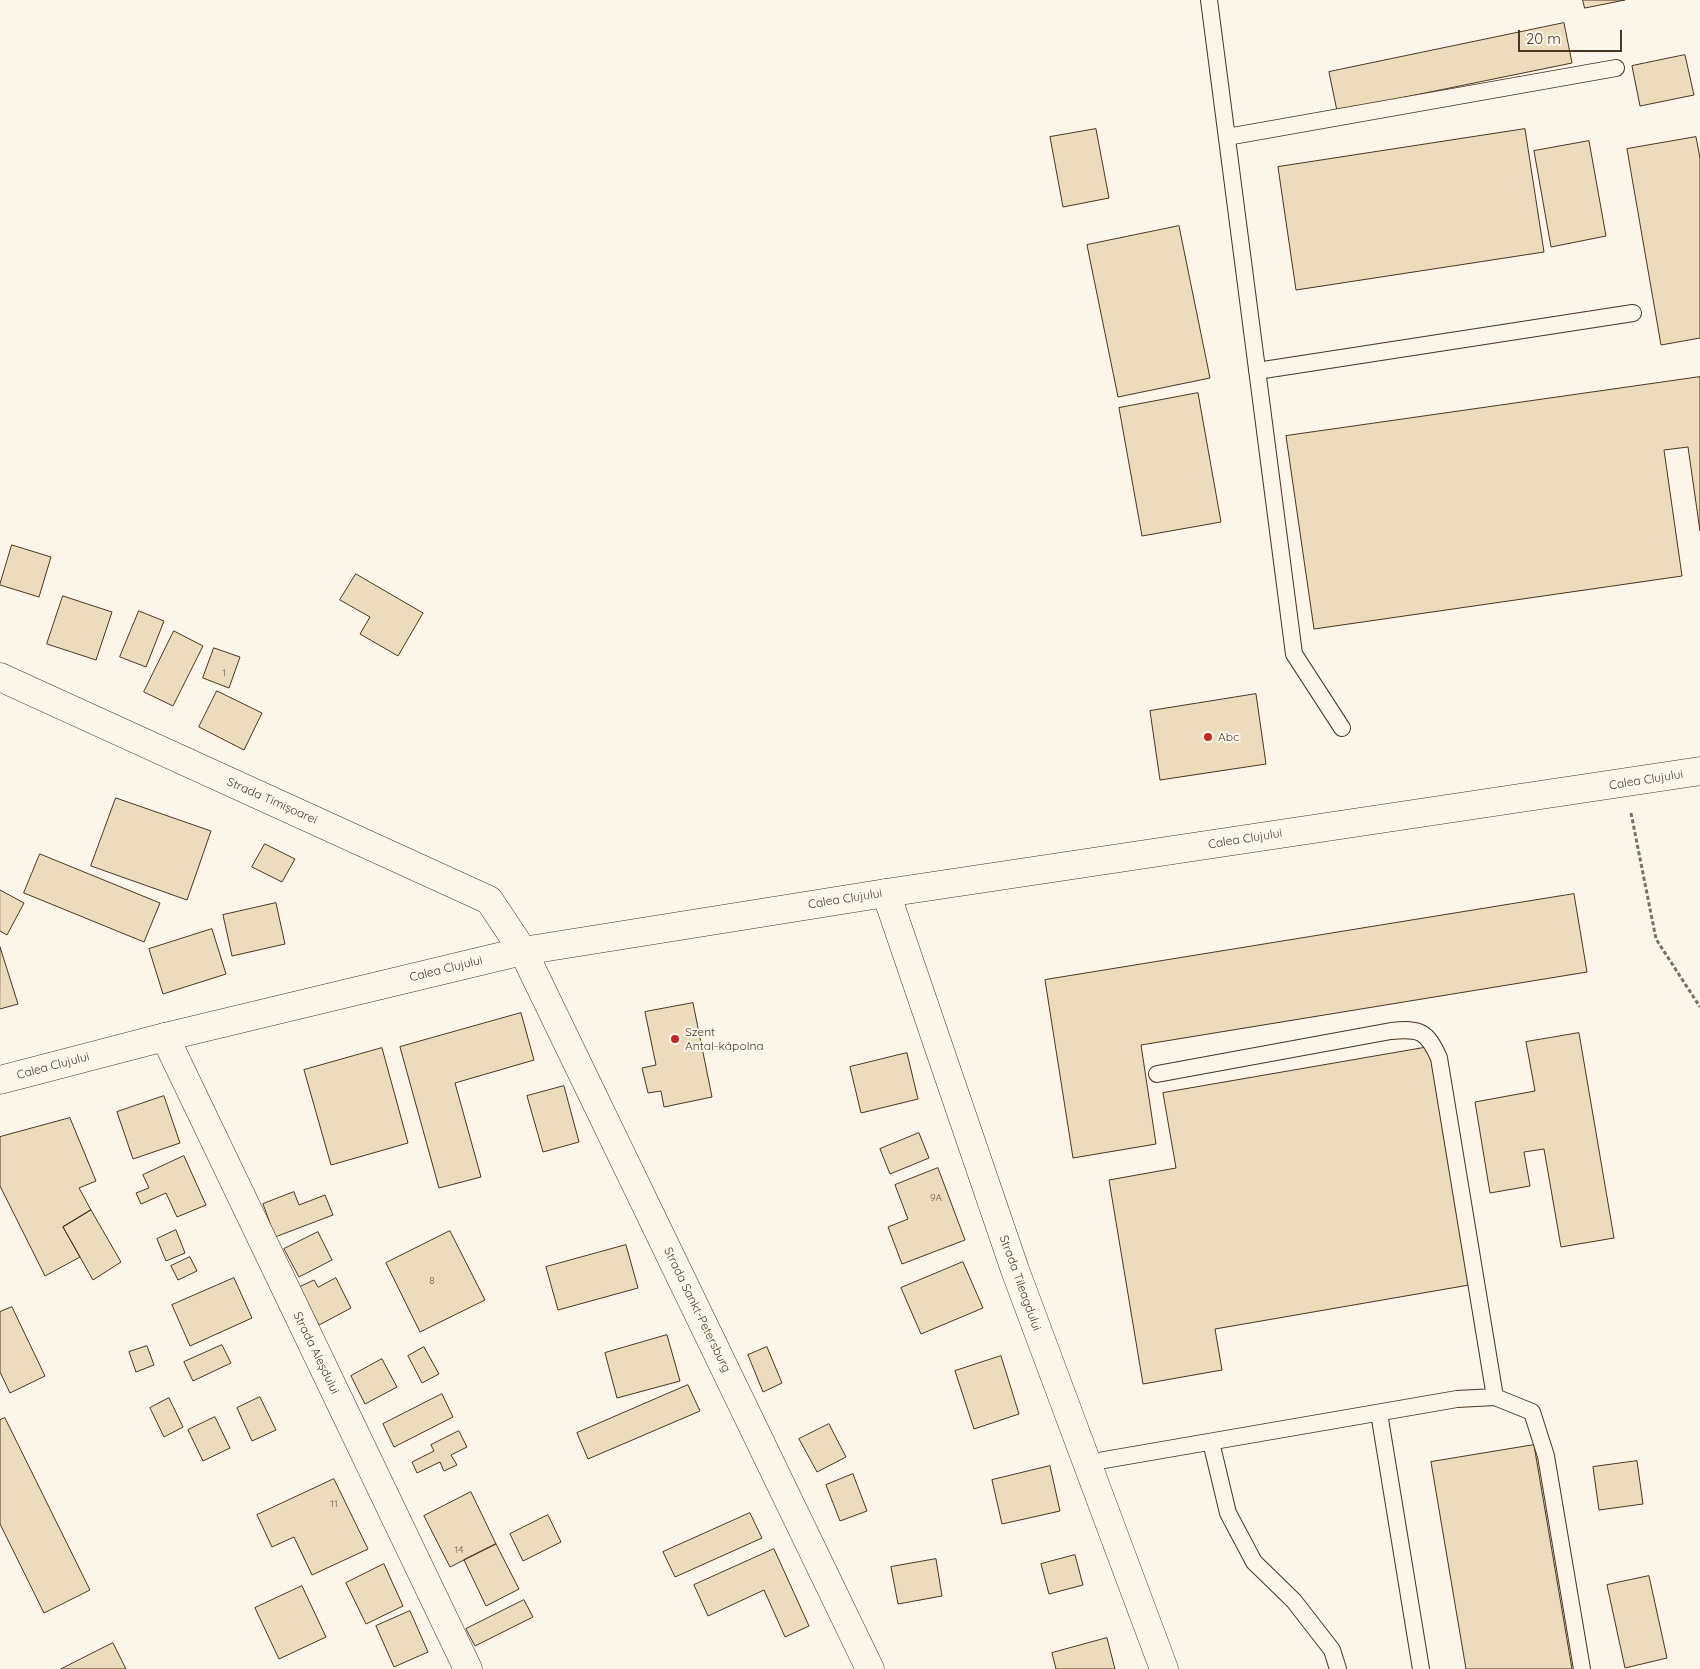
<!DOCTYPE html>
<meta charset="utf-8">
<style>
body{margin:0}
#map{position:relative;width:1700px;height:1669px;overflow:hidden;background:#fbf6e9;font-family:Quicksand,sans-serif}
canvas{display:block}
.scale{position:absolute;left:1518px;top:30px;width:104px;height:22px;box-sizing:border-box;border:2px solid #4a3520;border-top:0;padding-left:6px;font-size:15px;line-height:18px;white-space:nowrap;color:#4a3520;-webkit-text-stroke:4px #fbf6e9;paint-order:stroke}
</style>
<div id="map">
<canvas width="1700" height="1669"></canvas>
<div class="scale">20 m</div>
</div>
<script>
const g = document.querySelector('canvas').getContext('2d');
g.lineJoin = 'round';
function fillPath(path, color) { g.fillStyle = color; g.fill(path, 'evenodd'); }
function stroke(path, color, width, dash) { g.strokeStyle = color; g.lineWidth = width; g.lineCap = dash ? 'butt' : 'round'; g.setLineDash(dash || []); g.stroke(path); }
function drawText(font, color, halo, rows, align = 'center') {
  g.font = font + ' Quicksand,sans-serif'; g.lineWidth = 4; g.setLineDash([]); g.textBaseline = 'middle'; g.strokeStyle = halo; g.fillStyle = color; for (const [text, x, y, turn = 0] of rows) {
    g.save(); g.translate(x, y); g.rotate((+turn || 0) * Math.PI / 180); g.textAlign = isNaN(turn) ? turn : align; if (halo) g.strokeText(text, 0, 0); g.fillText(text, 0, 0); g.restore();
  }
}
const building = new Path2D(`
 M1583 0H1625L1585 8Z
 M1564 23 1572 63 1337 111 1329 72Z
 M1685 55 1694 95 1640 106 1632 66Z
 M1096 129 1109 198 1063 207 1050 137Z
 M1525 129 1544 252 1296 290 1278 167Z
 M1696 137 1700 158V338L1661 345 1627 149Z
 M1589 141 1606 236 1551 247 1534 151Z
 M1179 226 1210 378 1118 397 1087 245Z
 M1700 377V531L1688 447 1664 450 1682 576 1314 629 1286 436Z
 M1198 393 1221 522 1142 536 1119 408Z
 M12 545 51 557 39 597 0 585Z
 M356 574 423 613 398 656 360 634 370 617 340 600Z
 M63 596 112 612 96 660 47 644Z
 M139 611 164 621 146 667 120 657Z
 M174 631 203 646 173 706 144 692Z
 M214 648 240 657 229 688 203 678Z
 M217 691 262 713 244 750 199 727Z
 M1256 694 1266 764 1160 780 1150 711Z
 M116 798 211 831 187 900 91 866Z
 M265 844 295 859 282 882 252 867Z
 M40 854 160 903 144 942 24 893Z
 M0 890 24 903 7 935 0 931Z
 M1574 894 1587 972 1141 1045 1156 1144 1073 1158 1045 980Z
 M276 903 285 944 232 956 223 915Z
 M212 929 226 974 163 994 149 949Z
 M0 947 18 1004 0 1009Z
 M693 1003 712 1097 664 1107 661 1091 648 1093 642 1068 656 1065 645 1012Z
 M521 1013 534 1060 455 1083 481 1177 439 1188 400 1047Z
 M1579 1033 1614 1238 1561 1247 1544 1149 1524 1152 1530 1186 1490 1193 1475 1102 1535 1091 1526 1042Z
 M1429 1047 1469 1285 1215 1329 1222 1370 1143 1384 1109 1180 1176 1168 1163 1093Z
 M382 1048 408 1143 331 1165 304 1070Z
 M907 1053 918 1099 861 1113 850 1067Z
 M564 1086 579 1142 543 1152 527 1096Z
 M164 1096 180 1143 133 1159 117 1112Z
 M70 1118 96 1181 79 1188 91 1210 63 1227 80 1257 45 1276 0 1186V1137Z
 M919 1133 929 1158 890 1174 880 1149Z
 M184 1156 206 1205 177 1217 166 1193 141 1204 136 1193 149 1188 143 1175Z
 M938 1168 965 1240 902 1264 888 1227 908 1219 895 1185Z
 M294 1192 299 1205 325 1195 333 1215 275 1237 263 1204Z
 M91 1210 121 1262 93 1280 63 1227Z
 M176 1230 185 1253 166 1261 157 1239Z
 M450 1231 485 1300 420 1332 386 1263Z
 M318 1232 332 1260 299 1277 284 1249Z
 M626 1245 638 1288 558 1310 546 1267Z
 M190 1257 197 1271 178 1280 171 1266Z
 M963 1262 983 1308 921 1334 901 1288Z
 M234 1278 252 1318 190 1346 172 1305Z
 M336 1278 351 1308 319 1325 299 1287 314 1280 318 1287Z
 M12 1307 45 1376 10 1393 0 1372V1312Z
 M667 1335 680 1381 617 1398 605 1353Z
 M222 1345 231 1363 193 1381 184 1362Z
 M147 1346 154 1365 136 1372 129 1352Z
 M424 1347 439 1374 422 1383 408 1356Z
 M767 1347 782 1383 763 1392 748 1355Z
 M1001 1356 1019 1414 974 1429 955 1371Z
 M382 1359 397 1387 365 1404 351 1376Z
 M688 1385 700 1411 588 1459 577 1433Z
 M442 1394 453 1417 394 1447 383 1424Z
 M260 1397 276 1430 252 1441 237 1408Z
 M169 1398 183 1427 164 1437 150 1408Z
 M215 1417 230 1448 203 1461 188 1430Z
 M5 1418 90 1590 44 1613 0 1524V1420Z
 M829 1424 846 1457 817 1472 799 1439Z
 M459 1431 467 1447 451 1455 457 1465 444 1471 440 1462 417 1473 412 1462 434 1451 431 1445Z
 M1534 1445 1572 1669H1466L1431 1462Z
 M1637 1461 1643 1504 1599 1510 1593 1467Z
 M1050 1466 1060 1511 1002 1524 992 1480Z
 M853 1474 867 1511 840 1521 826 1485Z
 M334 1479 368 1549 312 1575 294 1537 272 1547 257 1515Z
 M471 1492 496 1544 450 1567 424 1516Z
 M750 1513 762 1538 675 1577 663 1552Z
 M548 1515 561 1542 523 1561 510 1534Z
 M496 1544 519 1589 486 1606 464 1560Z
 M774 1549 809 1626 785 1637 764 1590 708 1616 694 1585Z
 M1075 1555 1083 1585 1049 1594 1041 1564Z
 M936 1559 942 1596 898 1604 891 1567Z
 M384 1564 403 1606 366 1624 346 1583Z
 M1649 1576 1667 1658 1625 1668 1607 1585Z
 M302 1586 326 1637 279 1659 255 1608Z
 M524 1600 533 1617 475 1646 466 1629Z
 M410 1611 428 1652 394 1667 376 1626Z
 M1107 1638 1115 1669H1056L1052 1653Z
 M113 1643 126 1669H61Z`);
const path = new Path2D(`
 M1631 813 1656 939 1700 1007`);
const service = new Path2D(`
 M1209 0 1294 654 1342 728
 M1227 137 1616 68
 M1257 371 1633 313
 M1157 1074 1391 1031C1420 1028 1427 1031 1439 1058L1495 1397
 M1379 1413 1421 1669
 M1211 1442 1228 1513 1254 1562 1294 1601 1332 1650 1338 1669
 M1087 1463 1457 1399 1495 1397 1532 1412 1546 1456 1582 1669`);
const minor = new Path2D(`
 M0 677 489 900 523 951 870 1669
 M886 893 1015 1270 1164 1669
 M165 1037 468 1669`);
const primary = new Path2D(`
 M0 1080 165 1037 523 951 886 893 1700 771`);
const markers = [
 [1208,737,5,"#c62828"],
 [675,1039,5,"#c62828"]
];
const numberNames = [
 ["1",224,673],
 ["9A",936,1198],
 ["8",432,1281],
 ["11",334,1504],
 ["14",459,1550]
];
const poiNames = [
 ["Abc",1218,737],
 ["Szent",685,1032],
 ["Antal-kápolna",685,1046]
];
const streetNames = [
 ["Calea Clujului",1646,780,-9],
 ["Strada Timișoarei",272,801,24],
 ["Calea Clujului",1245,839,-9],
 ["Calea Clujului",845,899,-9],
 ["Calea Clujului",446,969,-14],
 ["Calea Clujului",53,1066,-15],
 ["Strada Tileagdului",1020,1283,70],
 ["Strada Sankt-Petersburg",697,1310,64],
 ["Strada Aleșdului",316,1353,64]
];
fillPath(building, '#ecdcbc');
stroke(building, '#4a3520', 1);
stroke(service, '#4a3520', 18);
stroke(minor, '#4a3520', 29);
stroke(primary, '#4a3520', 29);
stroke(path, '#7f6f5c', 3, [4, 2.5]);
stroke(service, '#fbf6e9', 16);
stroke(minor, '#fbf6e9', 28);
stroke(primary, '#fbf6e9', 28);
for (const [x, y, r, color] of markers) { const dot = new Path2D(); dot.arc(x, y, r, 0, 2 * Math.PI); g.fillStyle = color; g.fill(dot); stroke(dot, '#fbf6e9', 2); }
drawText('10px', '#725f47', null, numberNames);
drawText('12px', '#4a3520', '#fbf6e9', poiNames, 'left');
drawText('12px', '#4a3520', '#fbf6e9', streetNames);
</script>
